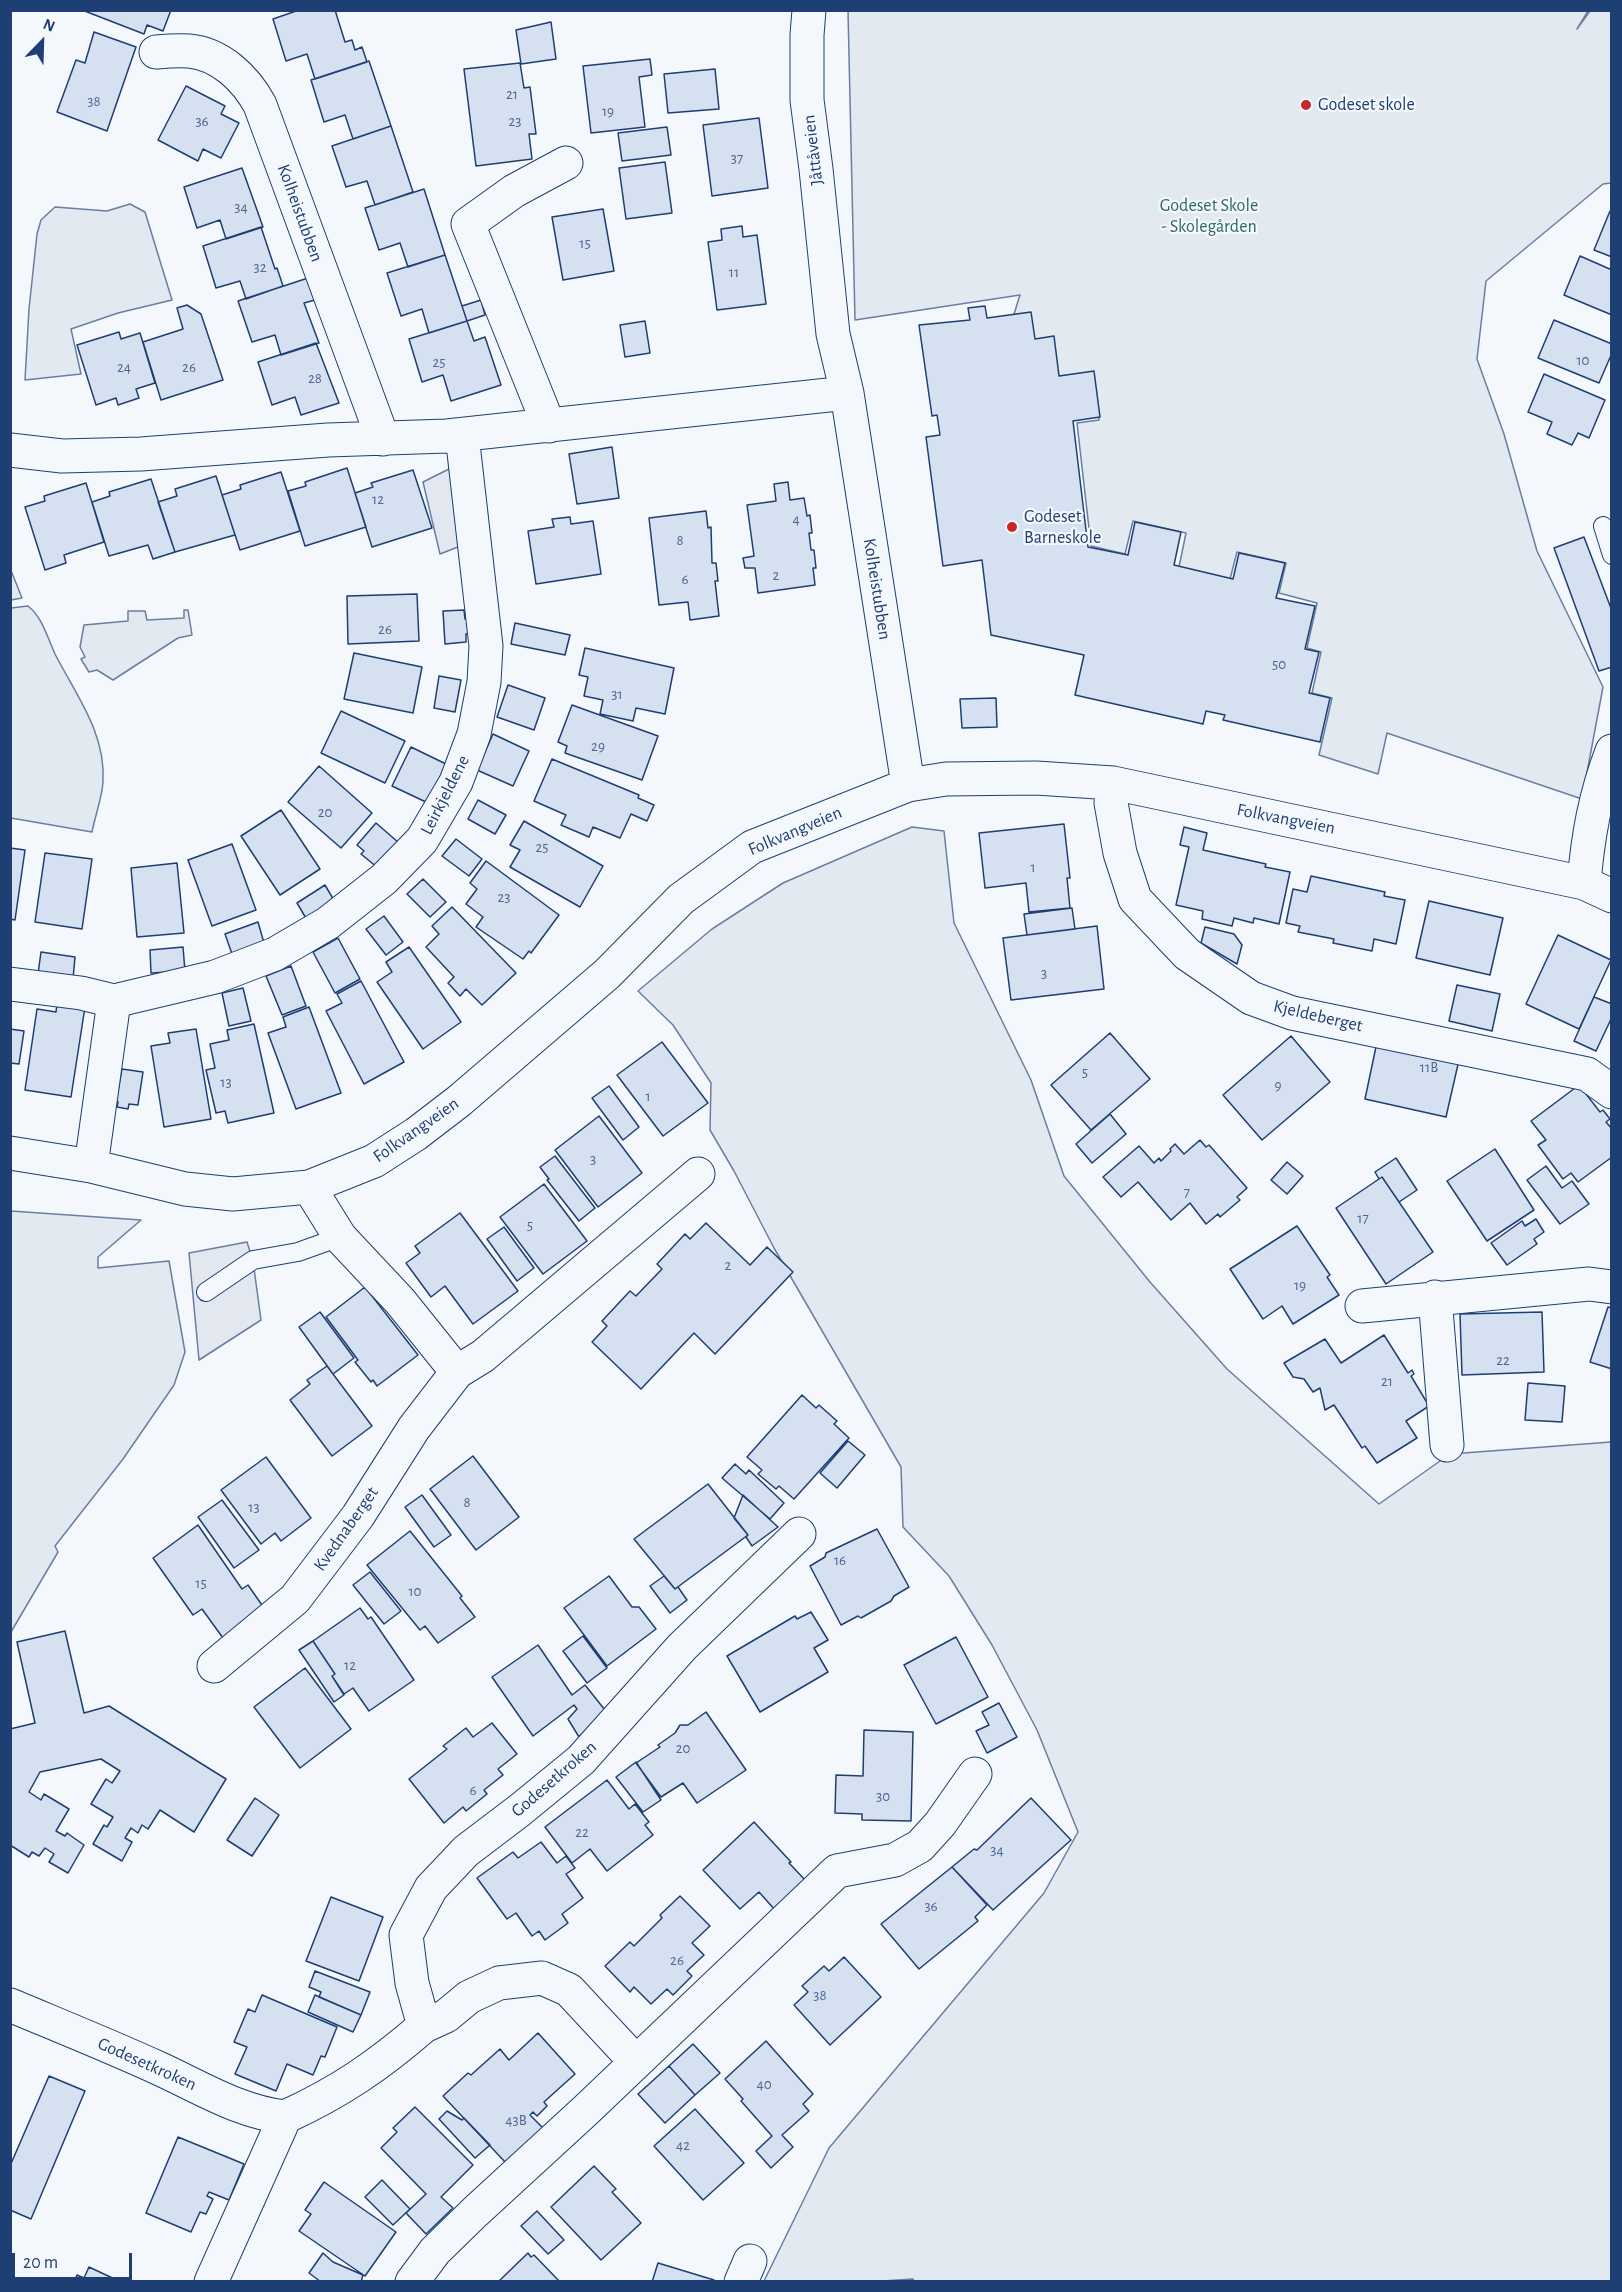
<!DOCTYPE html>
<meta charset="utf-8">
<style>
body{margin:0}
#map{position:relative;width:1622px;height:2292px;overflow:hidden;background:#f4f7fb;font-family:"Alegreya Sans",sans-serif}
canvas{display:block}
.frame{position:absolute;inset:0;border:12px solid #1d3f73;pointer-events:none}
.north{position:absolute;left:12px;top:12px;width:60px;height:60px;-webkit-text-stroke:4px #f4f7fb;paint-order:stroke;rotate:23deg;font-size:16px;font-weight:700;line-height:24px;text-align:center;color:#1d3f73}
.north::after{content:'';display:block;margin:auto;width:21px;height:27px;background:#1d3f73;clip-path:polygon(50% 0,100% 100%,50% 72%,0 100%)}
.scale{position:absolute;left:12px;top:2253px;width:120px;height:27px;box-sizing:border-box;border:3px solid #1d3f73;border-top:0;padding-left:8px;font-size:18px;line-height:21px;white-space:nowrap;color:#1d3f73;-webkit-text-stroke:4px #f4f7fb;paint-order:stroke}
</style>
<div id="map">
<canvas width="1622" height="2292"></canvas>
<div class="frame"></div>
<div class="north">N</div>
<div class="scale">20 m</div>
</div>
<script>
const g = document.querySelector('canvas').getContext('2d');
g.lineJoin = 'round';
function fillPath(path, color) { g.fillStyle = color; g.fill(path, 'evenodd'); }
function stroke(path, color, width, dash) { g.strokeStyle = color; g.lineWidth = width; g.lineCap = dash ? 'butt' : 'round'; g.setLineDash(dash || []); g.stroke(path); }
function drawText(font, color, halo, rows, align = 'center') {
  g.font = font + ' "Alegreya Sans",sans-serif'; g.lineWidth = 4.5; g.setLineDash([]); g.textBaseline = 'middle'; g.strokeStyle = halo; g.fillStyle = color; for (const [text, x, y, turn = 0] of rows) {
    g.save(); g.translate(x, y); g.rotate((+turn || 0) * Math.PI / 180); g.textAlign = isNaN(turn) ? turn : align; if (halo) g.strokeText(text, 0, 0); g.fillText(text, 0, 0); g.restore();
  }
}
const green = new Path2D(`
 M848 11H1588L1577 29 1590 11H1611V183L1603 184 1486 281 1477 359 1504 434 1537 551 1603 687 1582 799 1387 733 1378 774 1319 755 1332 698 1312 693 1321 652 1307 648 1317 603 1279 593 1286 563 1237 552 1230 579 1179 567 1186 533 1133 521 1125 554 1091 546 1077 423 1099 420 1094 378 1057 382 1010 346 1008 333 1020 295 855 320Z
 M130 204 145 212 172 300 118 313 71 329 81 374 25 380 29 309 37 234 41 220 55 207 107 211Z
 M10 568 22 598 11 600H10Z
 M28 606C43 618 47 637 55 654 76 695 106 733 103 782 102 798 95 816 92 832L11 818V608Z
 M184 610H188L192 635 178 638 113 680 97 670 89 672 81 659 85 657 80 647 84 625 128 621V611H145L147 620 184 618Z
 M912 827 944 831 954 923 1031 1080 1064 1176 1150 1282 1227 1369 1379 1504 1450 1454 1611 1442V2281L914 2282 913 2279 867 2282 764 2281 829 2148 1044 1893 1078 1832 1037 1730 992 1645 949 1576 903 1527 901 1467 774 1248 734 1171 710 1130 711 1083 673 1025 638 991 712 929 783 883Z
 M11 1211 141 1220 98 1257V1268L169 1261 185 1352 174 1385 123 1459 55 1546 58 1552 11 1632Z`);
const parking = new Path2D(`
 M453 467 463 545 440 554 423 482Z
 M247 1242 253 1261 261 1320 199 1360 189 1253Z`);
const building = new Path2D(`
 M82 10H171L163 31 147 25 144 34Z
 M299 10H335L345 42 352 40 355 50 362 47 367 62 315 79 307 54 286 61 273 19Z
 M551 22 556 59 521 64 516 30Z
 M94 32 136 47 107 131 57 112 76 60 85 63Z
 M650 59 652 75 639 77 645 127 591 133 583 66Z
 M369 61 391 126 353 139 345 115 324 122 311 80Z
 M520 63 524 88 530 87 536 134H529L532 159 476 166 464 69Z
 M715 69 719 109 668 113 664 74Z
 M186 86 225 106 221 114 239 123 221 158 203 149 198 161 158 140Z
 M759 118 768 188 712 196 703 125Z
 M391 126 413 192 375 205 367 181 346 187 332 146Z
 M667 127 671 155 622 161 618 133Z
 M665 162 672 213 626 219 619 168Z
 M242 168 263 227 226 239 220 220 197 228 184 187Z
 M424 189 445 255 408 267 400 243 379 250 365 208Z
 M603 209 614 271 563 280 552 217Z
 M1610 211 1612 212V257L1594 250Z
 M742 226 743 237 757 235 766 304 717 310 708 242 722 240 721 229Z
 M261 227 275 269 277 268 283 286 246 299 240 281 216 288 203 246Z
 M445 255 467 321 429 333 422 309 401 316 387 273Z
 M1580 256 1612 270V315L1564 295Z
 M308 278 315 300 304 303 319 343 281 355 275 335 252 342 238 301Z
 M481 300 485 315 467 321 462 306Z
 M187 305 201 314 223 380 161 400 143 342 183 329 177 308Z
 M985 306 987 318 1031 312 1035 339 1054 336 1059 376 1094 371 1100 417 1073 421 1088 547 1128 555 1135 522 1181 532 1174 565 1233 579 1239 553 1285 563 1276 598 1315 606 1305 649 1319 652 1309 693 1330 698 1320 742 1223 720 1225 715 1206 711 1203 724 1075 695 1084 655 991 635 982 560 943 566 926 437 940 435 937 415 932 416 919 325 970 320 968 308Z
 M1554 320 1612 344V353L1599 383 1538 358Z
 M467 321 474 341 485 337 501 385 451 401 443 375 422 382 409 339Z
 M645 321 650 353 625 357 620 325Z
 M119 332 121 339 140 333 155 383 136 389 139 398 118 405 116 398 96 405 77 345Z
 M316 343 339 403 301 415 295 397 272 405 258 362Z
 M1544 374 1605 400 1589 438 1578 433 1572 445 1547 434 1552 422 1528 412Z
 M612 447 619 498 577 504 569 454Z
 M347 468 366 527 305 546 288 491 306 486 305 482Z
 M413 470 432 528 372 547 355 493 373 487 371 483Z
 M281 472 300 531 240 550 222 495 241 489 240 485Z
 M216 476 235 535 175 552 158 502 177 496 175 489Z
 M151 479 175 552 153 559 148 545 109 556 92 502 110 496 109 492Z
 M788 482 790 500 804 498 807 516 810 515 812 533H809L811 550H814L816 568H813L815 585 758 593 755 568H745L743 558 754 556 747 505 776 501 774 484Z
 M86 483 104 542 64 555 66 563 45 570 25 507 45 501 44 496Z
 M706 511 708 528 711 527 712 563H716L718 581H715L719 616 690 620 688 602 659 605 649 518Z
 M570 517 571 524 593 521 601 574 536 584 528 531 554 527 552 519Z
 M1584 537 1612 611V667L1599 671 1554 548Z
 M417 594 419 641 348 644 347 596Z
 M464 610 465 619 468 618 469 633 466 634V642L445 644 443 611Z
 M515 623 570 635 565 655 511 644Z
 M585 648 674 668 665 714 636 708 633 721 600 714 603 700 584 696 588 677 579 675Z
 M354 653 422 667 413 713 344 699Z
 M439 676 461 680 455 712 434 708Z
 M508 685 545 698 534 730 497 717Z
 M996 698 997 727 962 728 960 699Z
 M572 705 658 736 642 780 565 753 567 746 558 742Z
 M341 711 405 741 385 783 321 753Z
 M493 734 529 751 513 786 477 770Z
 M411 747 446 764 428 803 392 786Z
 M552 759 639 795 638 798 654 805 647 821 631 814 620 838 593 827 589 837 561 825 566 815 534 801Z
 M319 766 372 813 341 848 288 802Z
 M478 800 506 815 495 834 468 819Z
 M281 810 320 869 280 895 241 836Z
 M524 821 603 866 580 907 510 867 520 850 510 845Z
 M376 823 399 843 378 868 361 854 364 851 357 845Z
 M1064 824 1070 878H1067L1070 908 1029 912 1026 883 985 888 979 833Z
 M1184 827 1207 833 1203 850 1266 864 1265 867 1290 872 1279 924 1254 918 1253 923 1234 918 1232 926 1202 919 1203 911 1176 905 1189 847 1180 845Z
 M456 839 482 859 469 876 442 856Z
 M232 844 256 910 212 926 188 860Z
 M10 848 25 850 15 920 10 919Z
 M45 853 92 859 82 929 35 922Z
 M486 861 559 915 531 953 529 951 523 959 476 927 483 917 466 904 477 889 470 883Z
 M177 863 184 933 137 937 131 868Z
 M1311 876 1385 892 1384 896 1405 900 1396 944 1374 939 1372 951 1333 943 1334 939 1298 932 1300 926 1286 923 1293 889 1307 892Z
 M423 879 446 902 430 917 407 894Z
 M325 885 335 902 307 920 297 903Z
 M1429 901 1503 918 1490 975 1416 958Z
 M452 907 516 973 482 1005 466 989 460 996 448 983 454 977 426 947 439 934 432 926Z
 M1072 908 1075 929 1027 935 1024 914Z
 M384 916 403 942 386 955 366 929Z
 M258 922 264 943 232 954 225 934Z
 M1097 926 1104 989 1011 1000 1003 938Z
 M1205 927 1234 934 1242 945 1237 964 1201 943Z
 M1558 935 1611 960 1579 1029 1526 1004Z
 M338 938 360 979 335 993 313 952Z
 M183 947 185 971 151 973 150 950Z
 M409 947 461 1022 423 1049 377 982 392 972 386 962Z
 M41 952 75 957 73 979 38 974Z
 M291 966 306 1006 282 1015 266 976Z
 M361 981 404 1062 364 1084 326 1011 342 1003 337 994Z
 M1457 985 1500 994 1492 1031 1449 1021Z
 M243 988 251 1021 229 1026 222 993Z
 M1594 997 1612 1004V1017L1596 1051 1574 1041Z
 M57 1003 85 1007 71 1097 25 1090 37 1009 56 1012Z
 M309 1007 341 1093 296 1109 268 1033 286 1027 283 1017Z
 M254 1024 274 1113 228 1123 225 1111 216 1113 206 1070 215 1068 210 1044 229 1040 227 1030Z
 M10 1029 24 1031 19 1064 10 1063Z
 M196 1029 211 1119 164 1127 151 1046 170 1043 168 1033Z
 M1110 1033 1150 1079 1091 1130 1051 1085Z
 M1291 1036 1330 1082 1262 1140 1223 1095Z
 M662 1042 708 1103 663 1136 617 1075Z
 M1377 1042 1459 1060 1446 1117 1365 1099Z
 M122 1069 143 1072 138 1105 129 1104 128 1109 117 1107 118 1102H116Z
 M1579 1085 1600 1112 1603 1110 1610 1119 1606 1122 1612 1129V1157L1578 1182 1571 1173 1563 1179 1538 1145 1546 1140 1531 1121Z
 M609 1086 639 1127 623 1140 592 1098Z
 M1110 1114 1126 1134 1092 1163 1076 1144Z
 M599 1116 642 1173 598 1207 555 1150Z
 M1200 1140 1206 1147 1209 1145 1247 1188 1237 1197 1240 1200 1220 1217 1218 1214 1206 1224 1190 1203 1171 1220 1138 1182 1121 1197 1103 1177 1139 1146 1154 1163 1159 1158 1161 1161 1171 1151 1170 1149 1175 1144 1184 1154Z
 M1495 1149 1534 1210 1487 1241 1447 1181Z
 M555 1156 595 1208 579 1221 547 1180 549 1179 540 1167Z
 M1396 1158 1417 1190 1399 1202 1382 1177 1379 1179 1375 1172Z
 M1287 1162 1303 1176 1287 1194 1271 1180Z
 M1546 1166 1562 1188 1572 1181 1589 1204 1560 1224 1527 1180Z
 M1382 1177 1433 1252 1386 1284 1336 1208Z
 M544 1184 587 1241 543 1274 500 1217Z
 M460 1213 518 1291 473 1324 445 1286 431 1297 406 1263 420 1253 415 1246Z
 M1536 1219 1544 1232 1534 1239 1537 1244 1507 1265 1491 1243 1522 1221 1525 1226Z
 M706 1223 750 1265 767 1247 793 1272 715 1354 694 1333 641 1389 592 1342 607 1326 602 1321 630 1291 636 1296 662 1269 657 1264 685 1234 690 1239Z
 M1297 1226 1330 1275 1327 1277 1339 1295 1293 1324 1282 1306 1263 1319 1230 1269Z
 M504 1227 534 1268 517 1281 487 1239Z
 M365 1287 418 1355 377 1386 373 1380 371 1382 355 1362 358 1360 326 1317Z
 M1608 1307 1612 1308V1369L1590 1362Z
 M320 1312 354 1358 333 1374 299 1327Z
 M1542 1312 1544 1372 1462 1375 1460 1314Z
 M1384 1335 1408 1373 1412 1370 1414 1374 1411 1376 1429 1406 1406 1421 1417 1438 1377 1463 1365 1446 1362 1448 1334 1405 1325 1410 1320 1388 1313 1392 1304 1379 1293 1377 1284 1363 1325 1339 1341 1363Z
 M327 1366 372 1426 332 1456 290 1400 310 1384 307 1380Z
 M1528 1383 1565 1386 1562 1422 1525 1420Z
 M802 1395 816 1408 819 1405 837 1421 834 1424 849 1438 794 1499 779 1486 776 1489 758 1474 762 1470 747 1457Z
 M848 1441 865 1455 837 1488 820 1473Z
 M473 1456 519 1517 476 1550 430 1489Z
 M266 1457 311 1518 281 1541 275 1533 261 1544 221 1490Z
 M735 1464 746 1474 749 1470 784 1503 770 1519 722 1478Z
 M708 1484 748 1535 675 1589 634 1539Z
 M422 1495 451 1535 434 1547 405 1507Z
 M743 1495 778 1527 752 1546 746 1537 748 1535 734 1518Z
 M222 1500 259 1550 234 1568 198 1517Z
 M198 1525 242 1589 248 1585 264 1608 223 1638 202 1609 193 1615 153 1558Z
 M877 1529 909 1587 894 1596 891 1601 861 1618 858 1616 841 1625 810 1566 825 1557 826 1553Z
 M410 1531 462 1596 460 1598 475 1617 438 1643 425 1626 420 1630 367 1565Z
 M370 1572 401 1611 384 1624 353 1585Z
 M609 1576 632 1607H639L656 1629 607 1666 564 1608Z
 M664 1576 675 1589 678 1587 687 1600 670 1613 650 1586Z
 M360 1608 368 1619 371 1617 414 1680 369 1711 353 1688 344 1694 332 1676 335 1674 313 1641Z
 M811 1612 828 1640 814 1648 828 1672 760 1712 727 1656 795 1616 797 1619Z
 M65 1631 84 1713 109 1706 226 1779 194 1832 160 1810 148 1829 142 1825 138 1833 131 1828 125 1838 132 1842 122 1861 93 1844 104 1825 107 1827 113 1817 91 1804 106 1779 112 1783 120 1771 101 1759 40 1772 29 1792 41 1800 44 1794 69 1809 56 1831 65 1836 67 1833 84 1845 68 1873 49 1862 54 1854 45 1848 39 1856 32 1852 29 1857 10 1845V1729L35 1723 17 1642Z
 M583 1636 607 1668 587 1683 563 1651Z
 M956 1637 988 1697 936 1724 904 1665Z
 M313 1641 335 1674 332 1676 344 1695 334 1702 299 1650Z
 M538 1645 572 1695 585 1685 605 1710 579 1737 568 1719 577 1709 574 1705 533 1736 492 1677Z
 M305 1668 351 1729 300 1768 254 1707Z
 M999 1703 1017 1737 987 1753 976 1731 989 1725 982 1712Z
 M706 1712 746 1770 697 1803 683 1783 661 1797 636 1763 660 1747 658 1745 675 1733 680 1725H688Z
 M492 1723 517 1754 498 1769 503 1775 484 1790 487 1794 466 1811 463 1807 444 1823 409 1779 447 1749 443 1746 466 1728 473 1737Z
 M864 1730 913 1732 911 1821 862 1820V1814L835 1813 836 1775 863 1776Z
 M636 1762 661 1800 643 1812 616 1777Z
 M607 1780 629 1809 635 1804 649 1822 645 1825 653 1835 607 1871 590 1849 572 1863 545 1827Z
 M255 1798 279 1815 252 1856 227 1840Z
 M1031 1798 1071 1840 993 1910 952 1867 974 1849 977 1850Z
 M754 1822 791 1862 789 1863 806 1881 775 1910 759 1892 740 1909 703 1870Z
 M541 1842 557 1863 566 1856 575 1868 566 1874 583 1898 562 1914 568 1923 545 1940 539 1931 532 1936 516 1913 507 1919 477 1878 513 1852 518 1858Z
 M952 1867 987 1905 975 1917 978 1921 919 1969 881 1924Z
 M680 1896 710 1926 692 1943 704 1955 687 1971 692 1976 673 1995 667 1989 651 2004 634 1987 630 1992 605 1966 630 1942 634 1946 662 1918 660 1915Z
 M331 1897 383 1917 359 1981 306 1961Z
 M844 1957 881 1997 830 2045 794 2005 808 1992 802 1986 824 1966 829 1971Z
 M315 1971 370 1992 361 2015 319 1997 321 1992 309 1987Z
 M262 1995 337 2027 325 2057 321 2056 313 2075 287 2064 276 2091 235 2074 247 2047 234 2042 248 2009 255 2012Z
 M315 1995 361 2015 353 2032 308 2012Z
 M538 2033 575 2074 544 2102 547 2106 537 2116 533 2112 530 2115 543 2128 506 2163 443 2096 468 2073 471 2075 500 2049 509 2060Z
 M766 2041 813 2094 803 2104 809 2111 782 2135 793 2147 771 2168 756 2151 772 2136 741 2101 743 2099 725 2079Z
 M693 2044 720 2073 695 2095 669 2066Z
 M669 2066 695 2095 665 2123 638 2094Z
 M49 2076 85 2091 31 2219 10 2210V2166Z
 M415 2107 473 2165 441 2197 453 2208 426 2234 406 2213 426 2194 381 2148 397 2132 393 2128Z
 M695 2109 744 2163 703 2200 654 2146Z
 M447 2111 462 2120 464 2118 490 2145 475 2158 439 2119Z
 M178 2137 244 2164 229 2200 209 2192 207 2196 213 2199 206 2214 200 2212 191 2232 146 2213Z
 M594 2166 616 2189 612 2192 641 2223 601 2260 551 2207Z
 M382 2180 410 2209 393 2225 365 2197Z
 M324 2182 396 2232 365 2276 299 2231 311 2214 305 2210Z
 M537 2211 564 2240 548 2254 521 2226Z
 M323 2253 333 2262 363 2275 361 2282H321L309 2273Z
 M528 2253 531 2257 534 2255 560 2282H498Z
 M658 2263 714 2280 713 2282H652Z
 M89 2267 121 2282H74L77 2275 84 2278Z`);
const service = new Path2D(`
 M1603 526 1612 555
 M206 1292 253 1260 298 1252 340 1237`);
const minor = new Path2D(`
 M809 10 807 35V100L816 169 833 334 847 393 908 785
 M156 52C167 51 178 50 189 51 221 54 246 79 260 105L383 439
 M549 426 468 224 514 191 566 163
 M10 450 62 456 141 454 328 440 447 436 847 393
 M1113 783 1111 803 1120 853 1135 899 1187 954 1251 998 1292 1013 1587 1074 1612 1092
 M1584 883C1588 835 1595 796 1612 751
 M10 984 81 993 114 1001 215 977 275 954 328 923 384 879 422 840 456 782 474 734 484 682 486 646 462 435
 M10 1153 91 1166 185 1189 233 1194 309 1187 374 1161 416 1134 459 1101 607 974 681 899 752 847 908 785 946 779 1036 778 1113 783 1584 883 1612 896
 M91 1166 114 1001
 M309 1187 340 1237 400 1301 457 1372
 M1435 1297 1447 1445
 M1362 1306 1589 1284 1612 1287
 M214 1666 295 1599 358 1516 414 1428 457 1372 483 1356 698 1174
 M10 2005C60 2026 110 2046 158 2068 200 2087 239 2112 285 2117
 M424 2026 446 2016 469 1997 499 1983 542 1978 569 1990 635 2061
 M211 2282 285 2117C340 2092 379 2065 424 2026L412 1983 406 1935 431 1888 466 1851 520 1810 581 1760 682 1647 799 1534
 M412 2282 435 2251 475 2212 585 2111 837 1871 895 1860 920 1846 940 1824 975 1774
 M741 2282 750 2261`);
const markers = [
 [1306,105,6,"#c62828"],
 [1012,527,6,"#c62828"]
];
const numberNames = [
 ["21",512,94],
 ["38",94,101],
 ["19",608,111],
 ["36",202,121],
 ["23",515,121],
 ["37",737,158],
 ["34",241,207],
 ["15",585,243],
 ["32",260,267],
 ["11",734,272],
 ["10",1583,360],
 ["25",439,362],
 ["24",124,367],
 ["26",189,367],
 ["28",315,378],
 ["12",378,499],
 ["4",796,519],
 ["8",680,540],
 ["2",776,575],
 ["6",685,579],
 ["26",385,629],
 ["50",1279,664],
 ["31",617,694],
 ["29",598,746],
 ["20",325,812],
 ["25",542,847],
 ["1",1033,867],
 ["23",504,897],
 ["3",1044,973],
 ["11B",1429,1067],
 ["5",1085,1072],
 ["13",226,1082],
 ["9",1278,1085],
 ["1",648,1096],
 ["3",593,1159],
 ["7",1187,1192],
 ["17",1363,1218],
 ["5",530,1225],
 ["2",728,1265],
 ["19",1300,1285],
 ["22",1503,1360],
 ["21",1387,1381],
 ["8",467,1502],
 ["13",254,1507],
 ["16",840,1560],
 ["15",201,1583],
 ["10",415,1591],
 ["12",350,1665],
 ["20",683,1748],
 ["6",473,1790],
 ["30",883,1796],
 ["22",582,1832],
 ["34",997,1850],
 ["36",931,1906],
 ["26",677,1960],
 ["38",820,1995],
 ["40",764,2084],
 ["43B",516,2120],
 ["42",683,2145]
];
const poiNames = [
 ["Godeset skole",1318,105],
 ["Godeset",1024,517],
 ["Barneskole",1024,538]
];
const streetNames = [
 ["Jåttåveien",813,150,-97],
 ["Kolheistubben",300,213,70],
 ["Kolheistubben",877,589,81],
 ["Leirkjeldene",445,795,-63],
 ["Folkvangveien",1286,819,11],
 ["Folkvangveien",795,831,-23],
 ["Kjeldeberget",1318,1016,13],
 ["Folkvangveien",416,1130,-35],
 ["Kvednaberget",346,1529,-55],
 ["Godesetkroken",554,1779,-41],
 ["Godesetkroken",147,2064,24]
];
const parkNames = [
 ["Godeset Skole",1209,206],
 ["- Skolegården",1209,227]
];
fillPath(green, '#e3e9f0');
stroke(green, '#687fa3', 1.5);
fillPath(parking, '#e3e8f0');
stroke(parking, '#687fa3', 1.5);
fillPath(building, '#d5e0f0');
stroke(building, '#1d3f73', 1.5);
stroke(service, '#1d3f73', 20);
stroke(minor, '#1d3f73', 35);
stroke(service, '#f4f7fb', 18);
stroke(minor, '#f4f7fb', 33);
for (const [x, y, r, color] of markers) { const dot = new Path2D(); dot.arc(x, y, r, 0, 2 * Math.PI); g.fillStyle = color; g.fill(dot); stroke(dot, '#f4f7fb', 2); }
drawText('15px', '#4b6792', null, numberNames);
drawText('18px', '#1d3f73', '#f4f7fb', poiNames, 'left');
drawText('18px', '#1d3f73', '#f4f7fb', streetNames);
drawText('18px', '#2c6c60', '#f4f7fb', parkNames);
</script>
